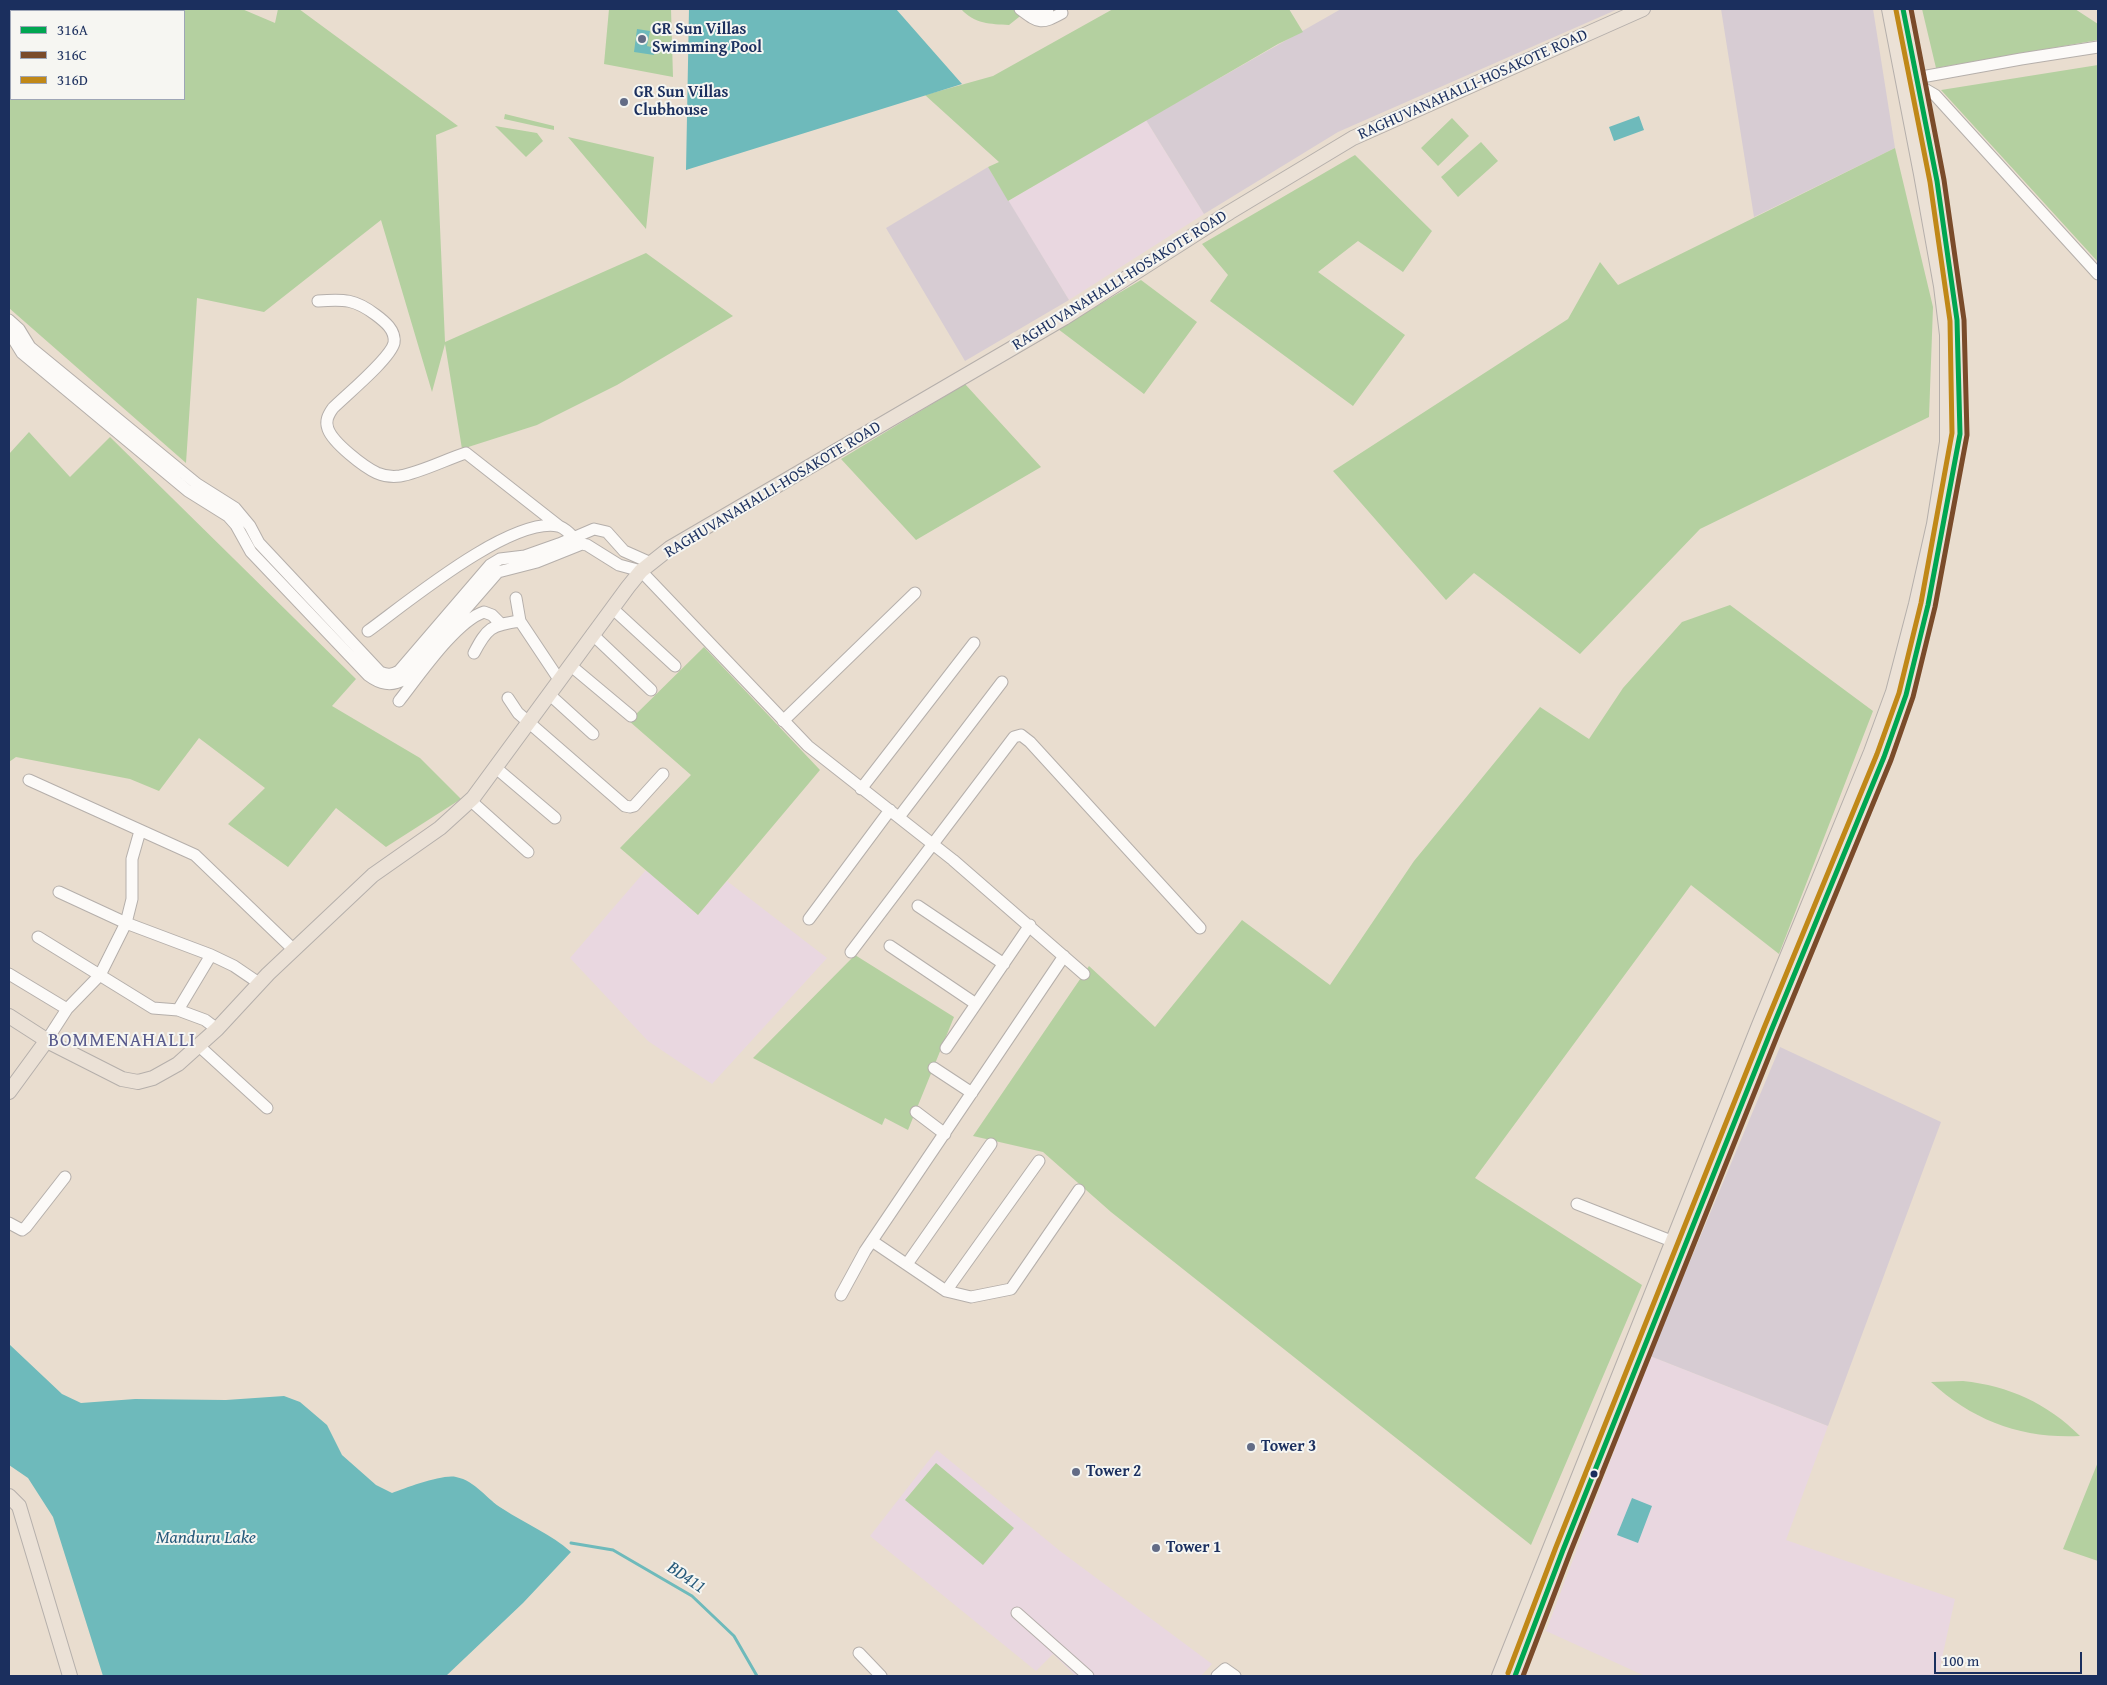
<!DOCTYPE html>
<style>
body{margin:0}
#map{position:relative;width:2107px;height:1685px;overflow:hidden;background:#e9ddcf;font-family:"Gentium Book Plus",serif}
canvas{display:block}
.frame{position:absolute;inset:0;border:10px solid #1b2f5e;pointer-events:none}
.legend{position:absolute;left:10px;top:10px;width:175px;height:90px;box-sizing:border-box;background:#f6f6f2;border:1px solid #9ea6b7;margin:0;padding:6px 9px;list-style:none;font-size:15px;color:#1b2f5e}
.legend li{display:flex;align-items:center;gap:10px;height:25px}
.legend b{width:25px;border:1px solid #9ea6b7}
.scale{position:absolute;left:1934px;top:1652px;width:148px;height:22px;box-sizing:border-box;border:2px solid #1b2f5e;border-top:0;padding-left:6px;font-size:15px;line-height:18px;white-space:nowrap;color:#1b2f5e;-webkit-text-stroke:4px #f6f6f2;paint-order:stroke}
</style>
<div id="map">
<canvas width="2107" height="1685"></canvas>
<div class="frame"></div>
<ul class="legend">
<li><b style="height:6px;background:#00a651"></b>316A</li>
<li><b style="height:6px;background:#7a4b2a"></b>316C</li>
<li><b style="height:6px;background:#c08818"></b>316D</li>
</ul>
<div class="scale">100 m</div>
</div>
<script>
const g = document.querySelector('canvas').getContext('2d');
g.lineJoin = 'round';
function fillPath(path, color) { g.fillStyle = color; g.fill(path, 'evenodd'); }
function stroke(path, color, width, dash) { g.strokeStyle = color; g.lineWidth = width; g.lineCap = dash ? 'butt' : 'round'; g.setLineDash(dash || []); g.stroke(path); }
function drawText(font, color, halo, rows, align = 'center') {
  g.font = font + ' "Gentium Book Plus",serif'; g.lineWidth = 4; g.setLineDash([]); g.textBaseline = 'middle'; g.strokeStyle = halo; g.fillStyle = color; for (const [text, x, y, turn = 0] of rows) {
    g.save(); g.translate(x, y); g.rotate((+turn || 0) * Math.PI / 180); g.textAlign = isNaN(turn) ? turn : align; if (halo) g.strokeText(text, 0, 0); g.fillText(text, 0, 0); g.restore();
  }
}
const built = new Path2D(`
 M1146 120 1204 214 1069 300 1008 201Z
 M646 870 698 915 727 881 827 958 712 1084 648 1041 570 958Z
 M1650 1356 1828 1426 1786 1540 1955 1599 1938 1676H1645L1546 1631Z
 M937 1450 1060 1551 1212 1664 1201 1676H1076L1053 1654 1036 1671 870 1536Z`);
const industrial = new Path2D(`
 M1341 9H1618L1338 132 1204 214 1146 120Z
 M1721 9H1873L1895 148 1754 217Z
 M988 167 1069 300 965 361 886 228Z
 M1780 1047 1941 1122 1828 1426 1650 1356Z`);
const green = new Path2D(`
 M9 9H242L275 23 278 9H299L458 126 436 135 445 342 646 253 733 316 617 385 537 425 462 449 445 344 432 392 381 220 264 312 197 298 186 463 9 308ZM11 11H184V99H11Z
 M609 9H671L673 77 604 64Z
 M961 9H1029L1009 25C990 24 975 24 961 9Z
 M1113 9H1289L1303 32 1278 44 1008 201 988 167 999 162 925 95 993 76Z
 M1922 9H2075L2098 24V40L1936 68Z
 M2098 65V262L1941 90Z
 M505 114 554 126V130L504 119Z
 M1452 118 1469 136 1438 166 1421 148Z
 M495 126 537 133 543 141 526 157Z
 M568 137 654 157 646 229Z
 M1481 142 1498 161 1458 197 1441 177Z
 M1895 148 1933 307 1929 417 1700 529 1580 654 1474 573 1446 600 1333 471 1568 319 1600 262 1618 285Z
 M1355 155 1432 231 1403 272 1358 241 1318 272 1405 335 1353 406 1210 301 1228 275 1202 244Z
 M1141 280 1197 322 1144 394 1058 329Z
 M965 384 1041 467 916 540 841 459Z
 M29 432 70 477 110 437 356 679 332 706 420 758 461 799 386 847 336 808 288 867 228 824 265 788 199 738 159 791 130 779 16 757 9 762V454Z
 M1730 605 1873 711 1779 954 1691 885 1475 1178 1642 1285 1531 1545 1111 1212 1043 1152 973 1136 1089 966 1155 1027 1242 920 1330 985 1414 861 1540 707 1589 739 1623 688 1682 622Z
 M704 647 820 770 698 915 620 848 691 775 629 721Z
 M855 955 954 1017 908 1130 885 1118 882 1125 753 1058Z
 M1963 1381C2009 1386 2047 1403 2080 1436 2023 1439 1973 1421 1931 1382Z
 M2098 1462V1561L2063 1549Z
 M936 1463 1014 1528 983 1565 905 1500Z`);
const water = new Path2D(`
 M689 9H896L962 84 686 170Z
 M637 29 650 31 647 46 655 48 654 55 634 52Z
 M1639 116 1644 130 1614 141 1609 127Z
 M9 1344 62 1394 81 1403 135 1399 226 1400 284 1396 300 1402 327 1425 342 1455 376 1485 392 1493C406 1488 442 1474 456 1477 476 1481 486 1499 503 1509 526 1524 551 1534 571 1552L523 1603 446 1676H103L53 1517 28 1478 9 1465Z
 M1632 1498 1652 1506 1638 1543 1617 1535Z`);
const stream = new Path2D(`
 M571 1543 613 1550 692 1596 734 1636 757 1676`);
const minor = new Path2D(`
 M1020 9C1039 23 1040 25 1062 13
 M1033 9 1042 11 1048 9
 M1916 78 2021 59 2098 47
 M1912 87 1918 85 1935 95 2098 274
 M318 301C344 299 355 299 376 315 384 321 396 330 394 343 390 359 346 395 333 408 328 415 325 421 328 429 333 443 364 467 377 473 384 476 392 477 400 476 419 473 447 459 466 453L559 526
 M9 320 19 329 30 347 197 484 235 508 250 526 259 543 380 672C387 675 392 675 399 671L490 565 500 559 525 556 559 544 594 529 607 532 624 551 651 563
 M9 332 22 353 188 491 228 516 236 525 251 552 368 675C380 684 391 687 405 679L498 572 537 562 582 544 587 545 619 565 641 571 808 746 953 860 1084 974
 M516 598 520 621 560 681
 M612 608 675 666
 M368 631C408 602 510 517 558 526 566 528 573 537 578 543
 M592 634 651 690
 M474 653C487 628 491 625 520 621
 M570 665 631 716
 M550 695 593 734
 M508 698 518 713 625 806 630 807 634 806 663 774
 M399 701C418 677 456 621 484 612L492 615 501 624
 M783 721 915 593
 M496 768 555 818
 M29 780 195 855 294 950
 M861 789 974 643
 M470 800 528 852
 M899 817 1002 682
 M59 892 126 923 211 955 234 966 259 983
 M918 906 1004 964
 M809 919 890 810
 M38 937 153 1008 178 1010 205 1020 217 1029
 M890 946 976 1004
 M851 952 1014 737 1021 735 1030 742 1200 928
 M9 974 67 1009
 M178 1010 211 955
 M47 1040 67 1009 100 975 126 923 132 899V859L140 831
 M199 1046 267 1108
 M946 1048 1030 925
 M934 1068 972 1093
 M916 1112 945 1134
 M1577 1204 1674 1242
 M9 1223 22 1230 26 1227 65 1177
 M872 1241 946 1291 971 1297 1011 1289 1079 1190
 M907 1264 991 1144
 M946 1291 1039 1161
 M841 1295 865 1251 1064 956
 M1017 1613 1088 1676
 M859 1653 881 1676
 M1217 1676 1225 1669 1235 1676`);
const major = new Path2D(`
 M9 1016 51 1043 122 1079 138 1082 153 1078 178 1064 217 1029 268 974 373 875 440 828 473 798 628 587 641 571 670 548 1064 318 1230 212 1353 138 1643 9
 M9 1092 47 1040
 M9 1496 19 1506 70 1676
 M1499 1676 1759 1025 1871 752 1893 692 1916 604 1934 524 1947 442V335L1941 286 1921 174 1889 9
 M1515 1676 1540 1614 1563 1550 1771 1031 1884 757 1906 695 1928 605 1960 434 1957 320 1937 181 1903 9`);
const bus1 = new Path2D(`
 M1515 1676 1563 1550 1771 1031 1884 757 1906 695 1928 605 1960 434 1957 320 1937 181 1903 9`);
const bus2 = new Path2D(`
 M1523 1676 1570 1553 1778 1034 1891 760 1913 697 1935 607 1967 435 1964 320 1944 180 1911 9`);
const bus3 = new Path2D(`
 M1508 1673 1556 1547 1764 1028 1877 754 1899 693 1921 603 1952 433 1950 321 1930 182 1896 10`);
const markers = [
 [642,39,5,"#636c86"],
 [624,102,5,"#636c86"],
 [1251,1447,5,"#636c86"],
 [1076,1472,5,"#636c86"],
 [1594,1474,4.5,"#1b2f5e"],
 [1156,1548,5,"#636c86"]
];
const poiNames = [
 ["GR Sun Villas",652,30],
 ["Swimming Pool",652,48],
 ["GR Sun Villas",634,93],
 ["Clubhouse",634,111],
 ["Tower 3",1261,1447],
 ["Tower 2",1086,1472],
 ["Tower 1",1166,1548]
];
const streetNames = [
 ["RAGHUVANAHALLI-HOSAKOTE ROAD",1473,85,-24],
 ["RAGHUVANAHALLI-HOSAKOTE ROAD",1120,281,-32],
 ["RAGHUVANAHALLI-HOSAKOTE ROAD",773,490,-31]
];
const waterNames = [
 ["Manduru Lake",206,1538],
 ["BD411",686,1578,34]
];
const quarterNames = [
 ["BOMMENAHALLI",122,1041]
];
fillPath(built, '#e9d7e0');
fillPath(industrial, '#d7ccd3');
fillPath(green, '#b4d0a0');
fillPath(water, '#6ebabb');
stroke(stream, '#6ebabb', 3);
stroke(minor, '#b5afab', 13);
stroke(major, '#b5afab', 16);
stroke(minor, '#fcfaf8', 11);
stroke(major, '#ebe1d6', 14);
stroke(bus1, '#00a651', 5);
stroke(bus2, '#7a4b2a', 5);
stroke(bus3, '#c08818', 5);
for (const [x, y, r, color] of markers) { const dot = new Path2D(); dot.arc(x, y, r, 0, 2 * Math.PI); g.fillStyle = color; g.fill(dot); stroke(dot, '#f6f6f2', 2); }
drawText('bold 16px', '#1b2f5e', '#f6f6f2', poiNames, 'left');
drawText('16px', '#1b2f5e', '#f6f6f2', streetNames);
drawText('italic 18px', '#265a7b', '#f6f6f2', waterNames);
g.letterSpacing = '1px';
drawText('19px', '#585a8c', '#f6f6f2', quarterNames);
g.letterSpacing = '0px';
</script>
